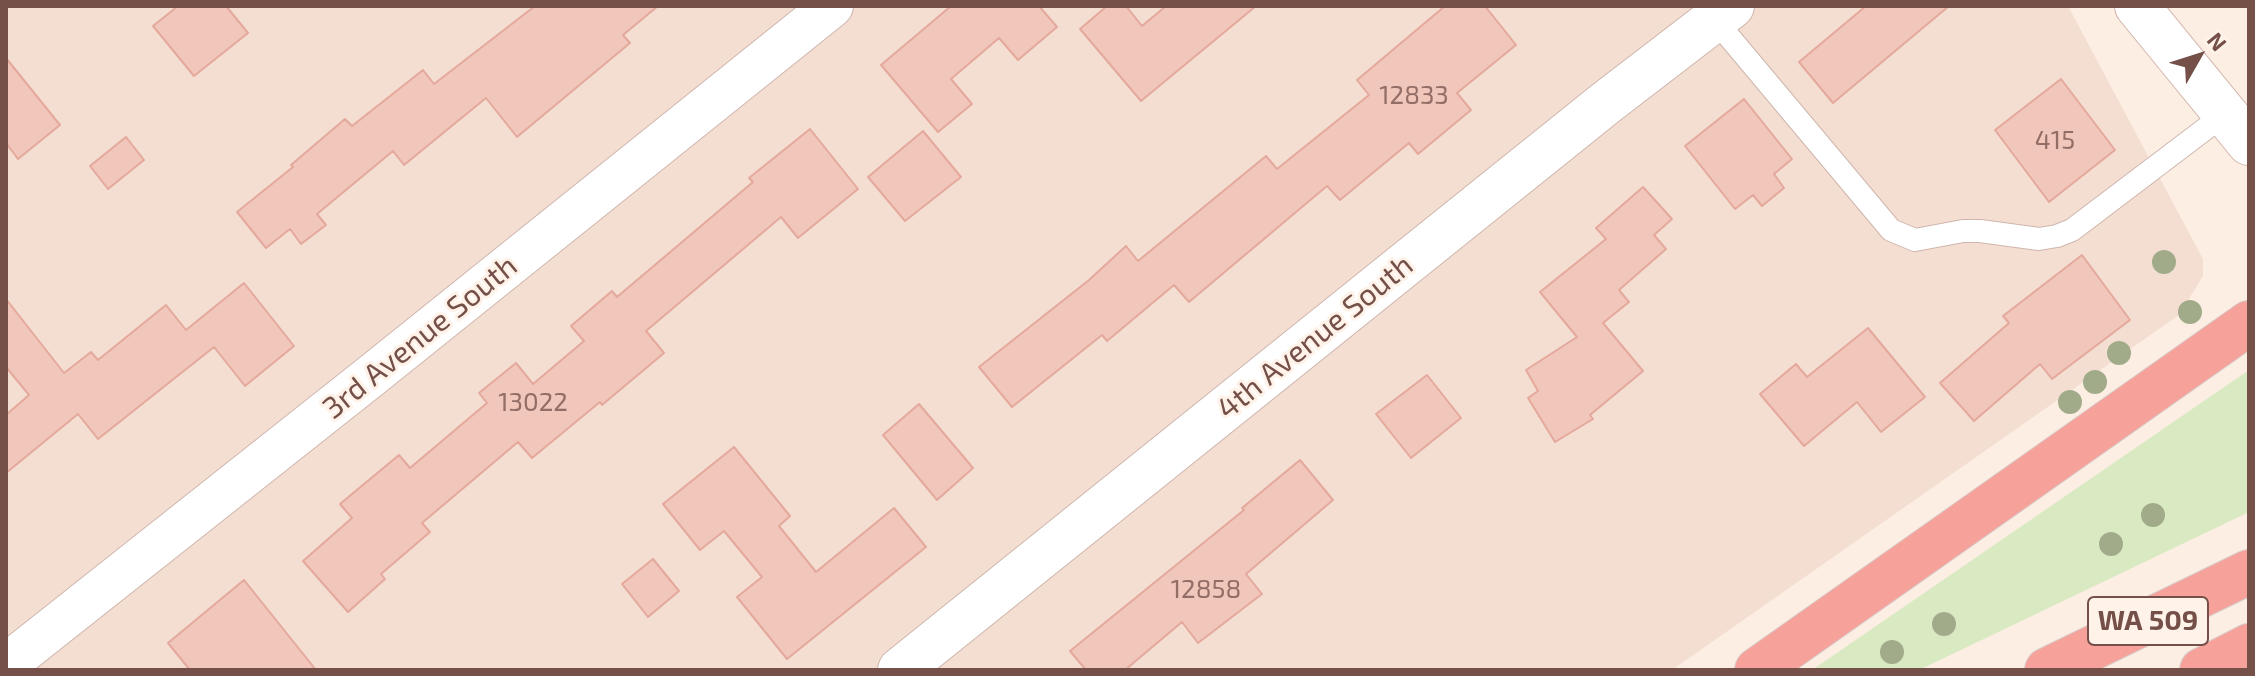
<!DOCTYPE html>
<style>
body{margin:0}
#map{position:relative;width:2255px;height:676px;overflow:hidden;background:#fceee3;font-family:"Exo 2",sans-serif}
canvas{display:block}
.frame{position:absolute;inset:0;border:8px solid #745049;pointer-events:none}
.north{position:absolute;left:2159px;top:16px;width:80px;height:80px;-webkit-text-stroke:6px #fff2e9;paint-order:stroke;rotate:51deg;font-size:22px;font-weight:700;line-height:32px;text-align:center;color:#745049}
.north::after{content:'';display:block;margin:auto;width:28px;height:36px;background:#745049;clip-path:polygon(50% 0,100% 100%,50% 72%,0 100%)}
</style>
<div id="map">
<canvas width="2255" height="676"></canvas>
<div class="frame"></div>
<div class="north">N</div>
</div>
<script>
const g = document.querySelector('canvas').getContext('2d');
g.lineJoin = 'round';
function fillPath(path, color) { g.fillStyle = color; g.fill(path, 'evenodd'); }
function stroke(path, color, width, dash) { g.strokeStyle = color; g.lineWidth = width; g.lineCap = dash ? 'butt' : 'round'; g.setLineDash(dash || []); g.stroke(path); }
function drawText(font, color, halo, rows, align = 'center') {
  g.font = font + ' "Exo 2",sans-serif'; g.lineWidth = 6; g.setLineDash([]); g.textBaseline = 'middle'; g.strokeStyle = halo; g.fillStyle = color; for (const [text, x, y, turn = 0] of rows) {
    g.save(); g.translate(x, y); g.rotate((+turn || 0) * Math.PI / 180); g.textAlign = isNaN(turn) ? turn : align; if (halo) g.strokeText(text, 0, 0); g.fillText(text, 0, 0); g.restore();
  }
}
const residential = new Path2D(`
 M6 6H2068L2203 259V276L2179 315 1672 670H6Z`);
const green = new Path2D(`
 M2249 370V512L1919 670H1812Z`);
const building = new Path2D(`
 M178 6H226L248 33 194 76 153 26Z
 M535 6H658L623 35 630 43 517 137 486 98 404 165 393 151 317 214 326 225 301 244 290 229 266 248 237 212 293 167 291 165 345 119 352 126 423 70 434 84Z
 M951 6H1039L1057 27 1018 60 999 38 951 79 972 104 938 132 881 65Z
 M1107 6H1126L1142 26 1166 6H1256L1141 101 1080 29Z
 M1445 6H1485L1516 45 1457 93 1471 110 1418 154 1409 143 1340 200 1327 186 1189 302 1174 285 1107 341 1102 335 1012 407 979 367 1089 280 1126 246 1138 261 1266 156 1277 169 1369 95 1357 80Z
 M1866 6H1949L1833 103 1799 62Z
 M6 58 60 125 18 159 6 143Z
 M2061 79 2115 150 2049 202 1995 130Z
 M1744 99 1792 159 1774 174 1784 188 1762 206 1753 195 1735 209 1685 146Z
 M810 129 858 189 798 238 781 217 646 331 664 353 602 405 600 402 532 458 518 442 422 523 430 532 381 574 385 579 348 612 303 561 352 518 340 504 399 455 410 468 487 403 479 393 516 363 533 384 584 341 571 326 612 291 617 297 753 182 749 178Z
 M923 131 961 177 905 221 868 177Z
 M126 137 144 160 108 189 90 166Z
 M1643 187 1672 219 1654 235 1666 249 1619 290 1629 302 1603 323 1643 371 1590 415 1593 419 1555 442 1528 398 1538 391 1526 370 1577 337 1540 292 1606 239 1596 228Z
 M2082 255 2130 320 2052 379 2040 364 1974 421 1940 383 2009 323 2003 316Z
 M244 283 294 346 245 386 214 347 98 439 78 414 6 473V415L29 395 6 367V299L64 373 91 352 98 360 166 305 186 330Z
 M1868 328 1925 397 1881 432 1857 402 1804 446 1760 394 1796 364 1807 377Z
 M1427 375 1461 418 1411 458 1376 414Z
 M919 404 973 468 937 500 883 435Z
 M734 447 790 516 779 526 816 572 894 508 926 547 787 659 737 597 762 577 724 531 700 550 663 504Z
 M1300 460 1333 500 1246 574 1262 594 1198 643 1182 622 1125 670H1086L1070 651 1244 510 1242 508Z
 M653 559 679 591 648 617 622 584Z
 M244 580 316 670H190L168 643Z`);
const service = new Path2D(`
 M1715 20 1891 230 1915 240 1963 231H1980L2039 239 2057 236 2072 230 2225 114`);
const minor = new Path2D(`
 M6 665 371 376 832 6`);
const tertiary = new Path2D(`
 M900 670 1607 102 1732 6`);
const secondary = new Path2D(`
 M2137 6 2249 143`);
const motorway = new Path2D(`
 M1757 670 2249 323
 M2047 670 2249 572
 M2202 670 2249 646`);
const trees = [
 [2164,262],
 [2190,312],
 [2119,353],
 [2095,382],
 [2070,402],
 [2153,515],
 [2111,544],
 [1944,624],
 [1892,652]
];
const numberNames = [
 ["12833",1414,95],
 ["415",2055,140],
 ["13022",533,402],
 ["12858",1206,589]
];
const shields = [
 [2148,621,120]
];
const shieldNames = [
 ["WA 509",2148,621]
];
const streetNames = [
 ["3rd Avenue South",420,337,-39],
 ["4th Avenue South",1315,337,-39]
];
fillPath(residential, '#f4ded2');
fillPath(green, '#d9e9c2');
fillPath(building, '#f1c6bb');
stroke(building, '#e4a99c', 2);
stroke(service, '#cfb6ad', 24);
stroke(minor, '#cfb6ad', 44);
stroke(tertiary, '#cfb6ad', 46);
stroke(secondary, '#d2b4aa', 46);
stroke(motorway, '#d8cecc', 46);
stroke(service, '#fff', 22);
stroke(minor, '#fff', 42);
stroke(tertiary, '#fff', 44);
stroke(secondary, '#fff', 44);
stroke(motorway, '#f6a19a', 44);
g.fillStyle = '#a2ab89';
for (const [x, y] of trees) { g.beginPath(); g.arc(x, y, 12, 0, 2 * Math.PI); g.fill(); }
drawText('26px', '#936e66', null, numberNames);
for (const [x, y, w] of shields) { const box = new Path2D(); box.roundRect(x - w / 2, y - 24, w, 48, 6); g.fillStyle = '#fff2e9'; g.fill(box); stroke(box, '#745049', 2); }
drawText('bold 28px', '#745049', null, shieldNames);
drawText('30px', '#745049', '#fff2e9', streetNames);
</script>
